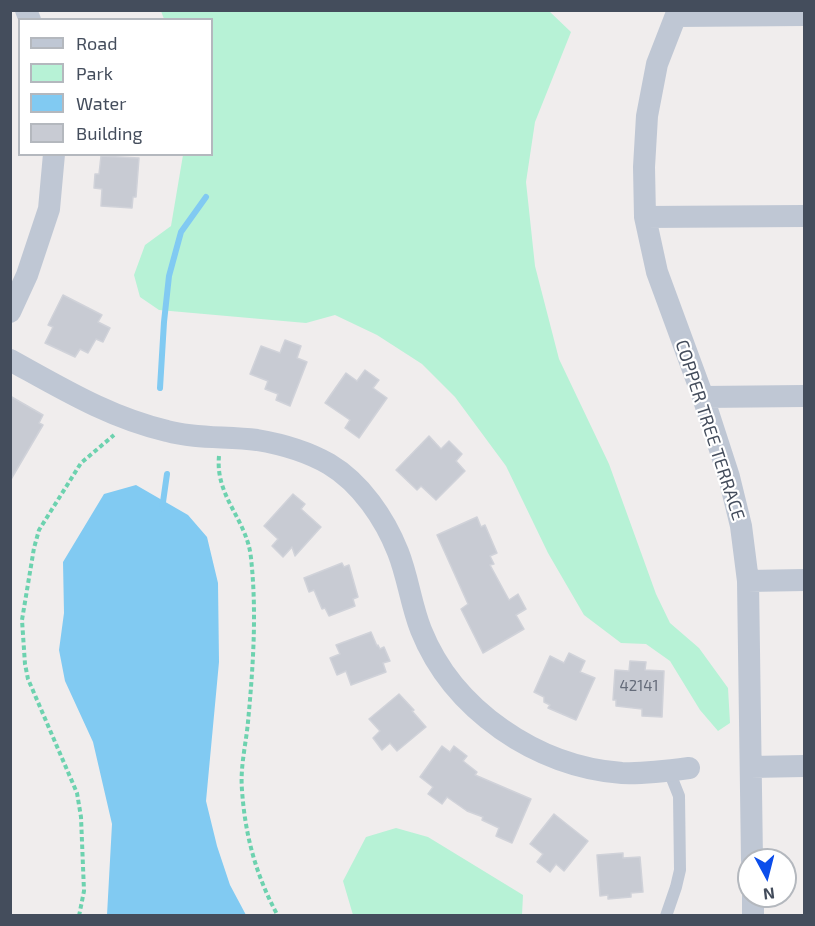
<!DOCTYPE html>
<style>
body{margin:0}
#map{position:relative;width:815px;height:926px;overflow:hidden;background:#f0eded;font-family:"Exo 2",sans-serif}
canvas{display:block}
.frame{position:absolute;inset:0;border:12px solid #444d5c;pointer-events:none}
.legend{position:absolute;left:18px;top:18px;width:195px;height:138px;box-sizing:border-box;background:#fff;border:2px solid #b4b8be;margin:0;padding:8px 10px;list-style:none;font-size:18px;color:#444d5c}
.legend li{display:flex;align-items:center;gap:12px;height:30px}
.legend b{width:30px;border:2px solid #b4b8be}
.north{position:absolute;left:737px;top:848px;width:60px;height:60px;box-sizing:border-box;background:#fff;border:2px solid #b4b8be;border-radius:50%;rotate:173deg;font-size:16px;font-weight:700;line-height:24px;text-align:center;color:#444d5c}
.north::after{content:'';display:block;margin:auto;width:21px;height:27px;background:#0b4deb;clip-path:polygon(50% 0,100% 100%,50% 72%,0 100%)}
</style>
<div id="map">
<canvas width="815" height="926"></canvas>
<div class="frame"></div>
<ul class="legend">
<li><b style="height:8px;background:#bfc7d4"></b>Road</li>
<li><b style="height:16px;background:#b7f2d6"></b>Park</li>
<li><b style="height:16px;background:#81caf2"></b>Water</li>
<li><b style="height:16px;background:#c8cbd3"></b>Building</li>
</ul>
<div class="north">N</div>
</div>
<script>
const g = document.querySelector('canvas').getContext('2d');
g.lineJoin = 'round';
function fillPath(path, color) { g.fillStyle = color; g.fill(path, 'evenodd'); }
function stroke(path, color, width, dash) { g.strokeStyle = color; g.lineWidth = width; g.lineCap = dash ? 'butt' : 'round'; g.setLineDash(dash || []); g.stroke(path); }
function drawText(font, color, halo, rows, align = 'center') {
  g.font = font + ' "Exo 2",sans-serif'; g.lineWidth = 4.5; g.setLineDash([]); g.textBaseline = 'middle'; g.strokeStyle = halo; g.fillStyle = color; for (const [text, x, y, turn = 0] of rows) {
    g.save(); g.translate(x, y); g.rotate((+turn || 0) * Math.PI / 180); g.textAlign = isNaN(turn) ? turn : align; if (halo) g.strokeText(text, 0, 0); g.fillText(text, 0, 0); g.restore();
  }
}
const green = new Path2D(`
 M161 11H549L571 32 535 122 526 182 535 266 559 359 609 464 656 594 670 623 699 648 728 688 730 723 718 731 700 710 670 661 646 644 621 643 584 615 548 553 506 466 455 397 422 364 377 335 335 315 306 323 159 310 140 297 134 275 145 245 171 226 183 155 212 154V20L164 19Z
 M396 828 428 837 523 895 522 915H353L343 881 366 837Z`);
const water = new Path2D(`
 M136 485 188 515 207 537 218 583 219 662 206 801 217 846 230 885 246 915H107L112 824 93 742 65 681 59 650 64 613 63 562 104 494Z`);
const stream = new Path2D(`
 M160 388 164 322 169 276 181 232 206 197
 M162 509 167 474`);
const building = new Path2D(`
 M101 156 139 158 136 197H133L132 208 101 206 102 189 94 188 95 174H99Z
 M63 295 102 315 98 322 110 328 103 342 96 339 88 353 80 349 75 357 45 343 53 327 48 325Z
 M285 340 301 346 297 358 307 362 290 406 276 400 278 394 265 389 268 381 250 374 261 346 280 353Z
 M365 370 379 380 373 388 387 398 359 438 345 428 350 420 325 403 346 373 357 381Z
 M10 396 43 415 39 423 43 425 10 481Z
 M429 436 441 449 449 441 462 454 456 461 465 471 436 500 421 486 417 490 396 470Z
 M293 494 305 504 301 509 321 527 295 556 292 547 283 557 272 546 278 539 264 526Z
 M477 517 481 527 485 525 497 553 490 556 494 564 490 565 509 600 518 594 526 609 516 615 524 629 483 653 461 609 468 604 437 535Z
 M342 563 344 567 349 565 358 597 353 599 355 606 329 616 325 608 322 609 314 590 309 592 304 578Z
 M371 632 377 646 378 645 380 649 384 647 390 661 383 663 386 672 351 685 346 671 337 675 330 658 340 654 336 645Z
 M569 653 585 661 580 672 595 678 576 720 548 708 550 705 544 702V697L534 692 550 656 564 663Z
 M630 661 646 662 645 670 664 671 662 717 642 716V709L616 706V700H613L615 670 629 671Z
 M399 694 414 710 412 711 426 727 397 751 390 743 382 750 373 738 380 731 369 719Z
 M442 746 450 752 454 746 467 756 463 761 477 772 475 775 531 799 512 843 496 836 499 828 482 820 483 817 467 811 447 797 442 804 428 794 433 787 420 777Z
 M554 814 588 841 564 871 556 864 550 872 537 862 543 854 530 844Z
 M623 853V858L640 857 643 892 631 893V897L608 899V895L600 896 597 855Z`);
const path = new Path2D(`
 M219 456C215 497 247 519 251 558 257 613 253 668 248 722 246 744 240 767 242 790 245 835 256 876 278 916
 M79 916 84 891 81 817 77 793 28 679 25 664 22 620 34 548 39 530 81 463 114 435`);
const service = new Path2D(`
 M666 916 676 887 680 870 679 796 669 771`);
const minor = new Path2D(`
 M26 10 30 20
 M678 10 657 64 647 116 644 167 645 217 657 272 703 397 729 477 741 526 748 581 752 860
 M676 16 804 15
 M645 217 804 216
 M10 312 27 275 49 209 54 154
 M10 360C61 388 110 418 167 431 196 439 227 436 257 440 281 444 308 452 329 464 361 483 385 519 398 552 408 577 411 605 421 630 453 710 537 767 622 773 644 774 667 771 689 768
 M703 397 804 396
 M748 581 804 580
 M751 767 804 766
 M753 896V916`);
const numberNames = [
 ["42141",639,686]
];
const streetNames = [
 ["COPPER TREE TERRACE",710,430,72]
];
fillPath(green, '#b7f2d6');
fillPath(water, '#81caf2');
stroke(stream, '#81caf2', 6);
fillPath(building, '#c8cbd3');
stroke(building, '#d0d2d9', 1.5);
stroke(path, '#6dd2af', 4, [4.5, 3]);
stroke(service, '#bfc7d4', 12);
stroke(minor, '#bfc7d4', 22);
drawText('15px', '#656c7a', null, numberNames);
drawText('18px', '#444d5c', '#fff', streetNames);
</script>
